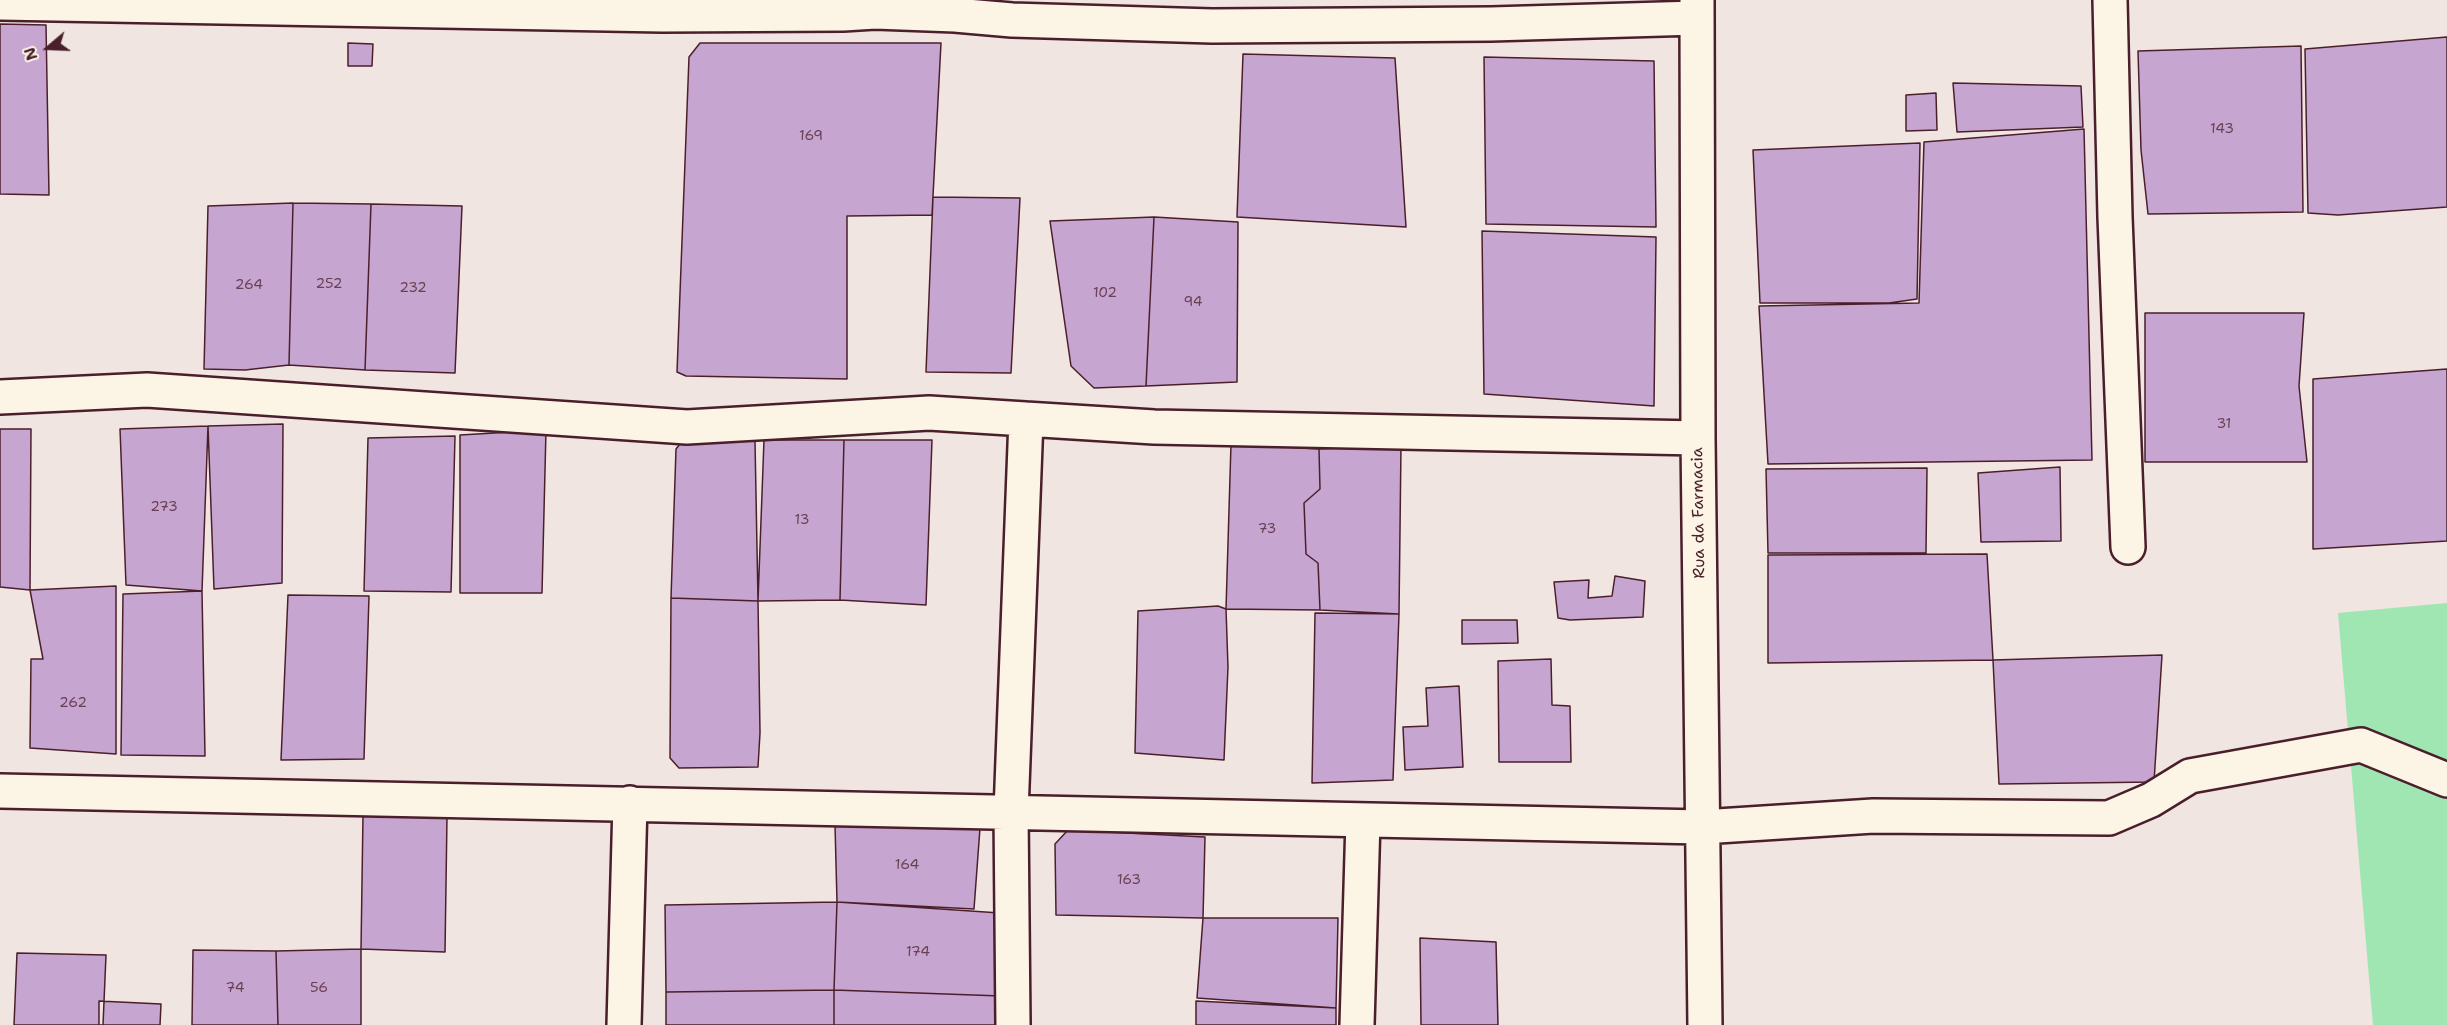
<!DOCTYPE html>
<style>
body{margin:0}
#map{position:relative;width:2447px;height:1025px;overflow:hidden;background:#f1e5e1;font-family:"Shantell Sans",sans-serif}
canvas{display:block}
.north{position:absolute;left:18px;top:18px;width:60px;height:60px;-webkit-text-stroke:4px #fcf5e5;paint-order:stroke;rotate:251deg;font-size:16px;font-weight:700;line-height:24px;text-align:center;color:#4a1f2b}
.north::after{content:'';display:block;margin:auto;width:21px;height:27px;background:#4a1f2b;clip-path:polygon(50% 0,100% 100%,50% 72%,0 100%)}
</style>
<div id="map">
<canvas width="2447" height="1025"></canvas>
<div class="north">N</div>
</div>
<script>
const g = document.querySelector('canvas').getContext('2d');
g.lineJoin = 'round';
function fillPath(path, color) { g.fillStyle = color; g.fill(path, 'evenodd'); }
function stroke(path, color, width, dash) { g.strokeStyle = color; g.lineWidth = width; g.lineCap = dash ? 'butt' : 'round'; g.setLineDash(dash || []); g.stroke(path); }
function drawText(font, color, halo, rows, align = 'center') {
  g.font = font + ' "Shantell Sans",sans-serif'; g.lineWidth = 6; g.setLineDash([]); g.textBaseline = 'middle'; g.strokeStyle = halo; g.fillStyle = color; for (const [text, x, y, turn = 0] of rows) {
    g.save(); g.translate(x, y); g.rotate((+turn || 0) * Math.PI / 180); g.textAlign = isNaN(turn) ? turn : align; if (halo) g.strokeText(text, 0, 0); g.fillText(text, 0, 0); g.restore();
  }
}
const green = new Path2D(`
 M2447 603V1025H2373L2338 613Z`);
const building = new Path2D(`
 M0 24 46 25 49 195 0 194Z
 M2447 37V207L2338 215 2308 213 2305 49Z
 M348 43 373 44 372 66H348Z
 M700 43H941L932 215 847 216V379L686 376 677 372 689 57Z
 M2301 46 2303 212 2148 214 2141 150 2138 51Z
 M1243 54 1395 58 1406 227 1237 217Z
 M1484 57 1654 61 1656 227 1486 224Z
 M1953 83 2081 86 2083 127 1957 132Z
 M1936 93 1937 130 1906 131V95Z
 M2084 129 2092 460 1768 464 1759 306 1919 303 1924 142Z
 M1920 143 1917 299 1889 303H1760L1753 150Z
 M933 197 1020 198 1011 373 926 372Z
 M293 203 371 204 365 370 289 365Z
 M293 203 289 365 245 370 204 369 208 206Z
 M371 204 462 206 455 373 365 370Z
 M1154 217 1146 386 1094 388 1071 366 1050 221Z
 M1154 217 1238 222 1237 382 1146 386Z
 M1482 231 1656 237 1654 406 1484 394Z
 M2145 313H2304L2299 386 2307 462H2145Z
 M2447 369V541L2313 549V379Z
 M283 424 282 583 214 589 208 426Z
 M208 426 202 591 126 585 120 429Z
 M0 429H31L30 590 0 587Z
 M546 430 542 593H460V435Z
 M687 435 717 436 755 441 758 601 671 598 676 449Z
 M455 436 451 592 364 591 368 438Z
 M764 440H844L840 600 758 601Z
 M844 440H932L926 605 840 600Z
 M1231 444 1319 449 1320 489 1304 503 1306 554 1318 563 1320 610 1226 609Z
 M1401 445 1399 614 1320 610 1318 563 1306 554 1304 503 1320 489 1319 449Z
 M2060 467 2061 541 1981 542 1978 473Z
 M1927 468 1926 553H1768L1766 469Z
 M1987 554 1993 660 1768 663V555Z
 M1615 576 1645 581 1643 617 1570 620 1558 618 1554 582 1589 580 1588 598 1612 596Z
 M116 586V754L30 748 31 659H43L30 590Z
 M202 591 205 756 121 755 123 594Z
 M288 595 369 596 364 759 281 760Z
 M671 598 758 601 760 733 758 767 679 768 670 758Z
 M1218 606 1226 609 1228 667 1224 760 1135 753 1138 611Z
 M1315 613 1399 614 1393 780 1312 783Z
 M1462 620H1517L1518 643 1462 644Z
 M2162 655 2154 782 1999 784 1993 660Z
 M1551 659 1552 705 1570 706 1571 762H1499L1498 661Z
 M1459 686 1463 767 1405 770 1403 727 1428 726 1426 688Z
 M363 815 447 817 445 952 361 949Z
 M835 825 980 828 974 909 837 902Z
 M1068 830 1205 837 1203 918 1056 915 1055 844Z
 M837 902 1000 913 1001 996 834 990Z
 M837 902 834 990 666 992 665 905Z
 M1203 918H1338L1336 1008 1197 998Z
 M1420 938 1496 942 1498 1025H1421Z
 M361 949V1025H278L276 951Z
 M193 950 276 951 278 1025H192Z
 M17 953 106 955 103 1025H14Z
 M834 990 1001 996 999 1025H834Z
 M834 990V1025H666V992Z
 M99 1001 161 1004 160 1025H99Z
 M1196 1001 1336 1008V1025H1196Z`);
const minor = new Path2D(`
 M1697 0 1698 438 1705 1025
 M2110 0 2115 217 2128 547
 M0 3 662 15 843 14 875 12 955 15 1012 20 1212 26 1491 24 1697 18
 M0 397 147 390 687 427 929 413 1154 427 1698 438
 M0 791 1702 827 1873 816 2109 818 2151 800 2190 776 2361 745 2447 780
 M624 1025 630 803
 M1013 1025 1011 812 1026 419
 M1357 1025 1363 820`);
const numberNames = [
 ["143",2222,129],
 ["169",811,136],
 ["252",329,284],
 ["264",249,285],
 ["232",413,288],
 ["102",1105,293],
 ["94",1193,302],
 ["31",2224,424],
 ["273",164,507],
 ["13",802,520],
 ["73",1267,529],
 ["262",73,703],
 ["164",907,865],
 ["163",1129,880],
 ["174",918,952],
 ["74",235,988],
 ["56",319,988]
];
const streetNames = [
 ["Rua da Farmacia",1699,513,-91]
];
fillPath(green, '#a0e6b3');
fillPath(building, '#c6a5d0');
stroke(building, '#4a1f2b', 1.5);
stroke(minor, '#4a1f2b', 38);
stroke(minor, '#fcf5e5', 33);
drawText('14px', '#694054', null, numberNames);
drawText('16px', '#4a1f2b', '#fcf5e5', streetNames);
</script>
